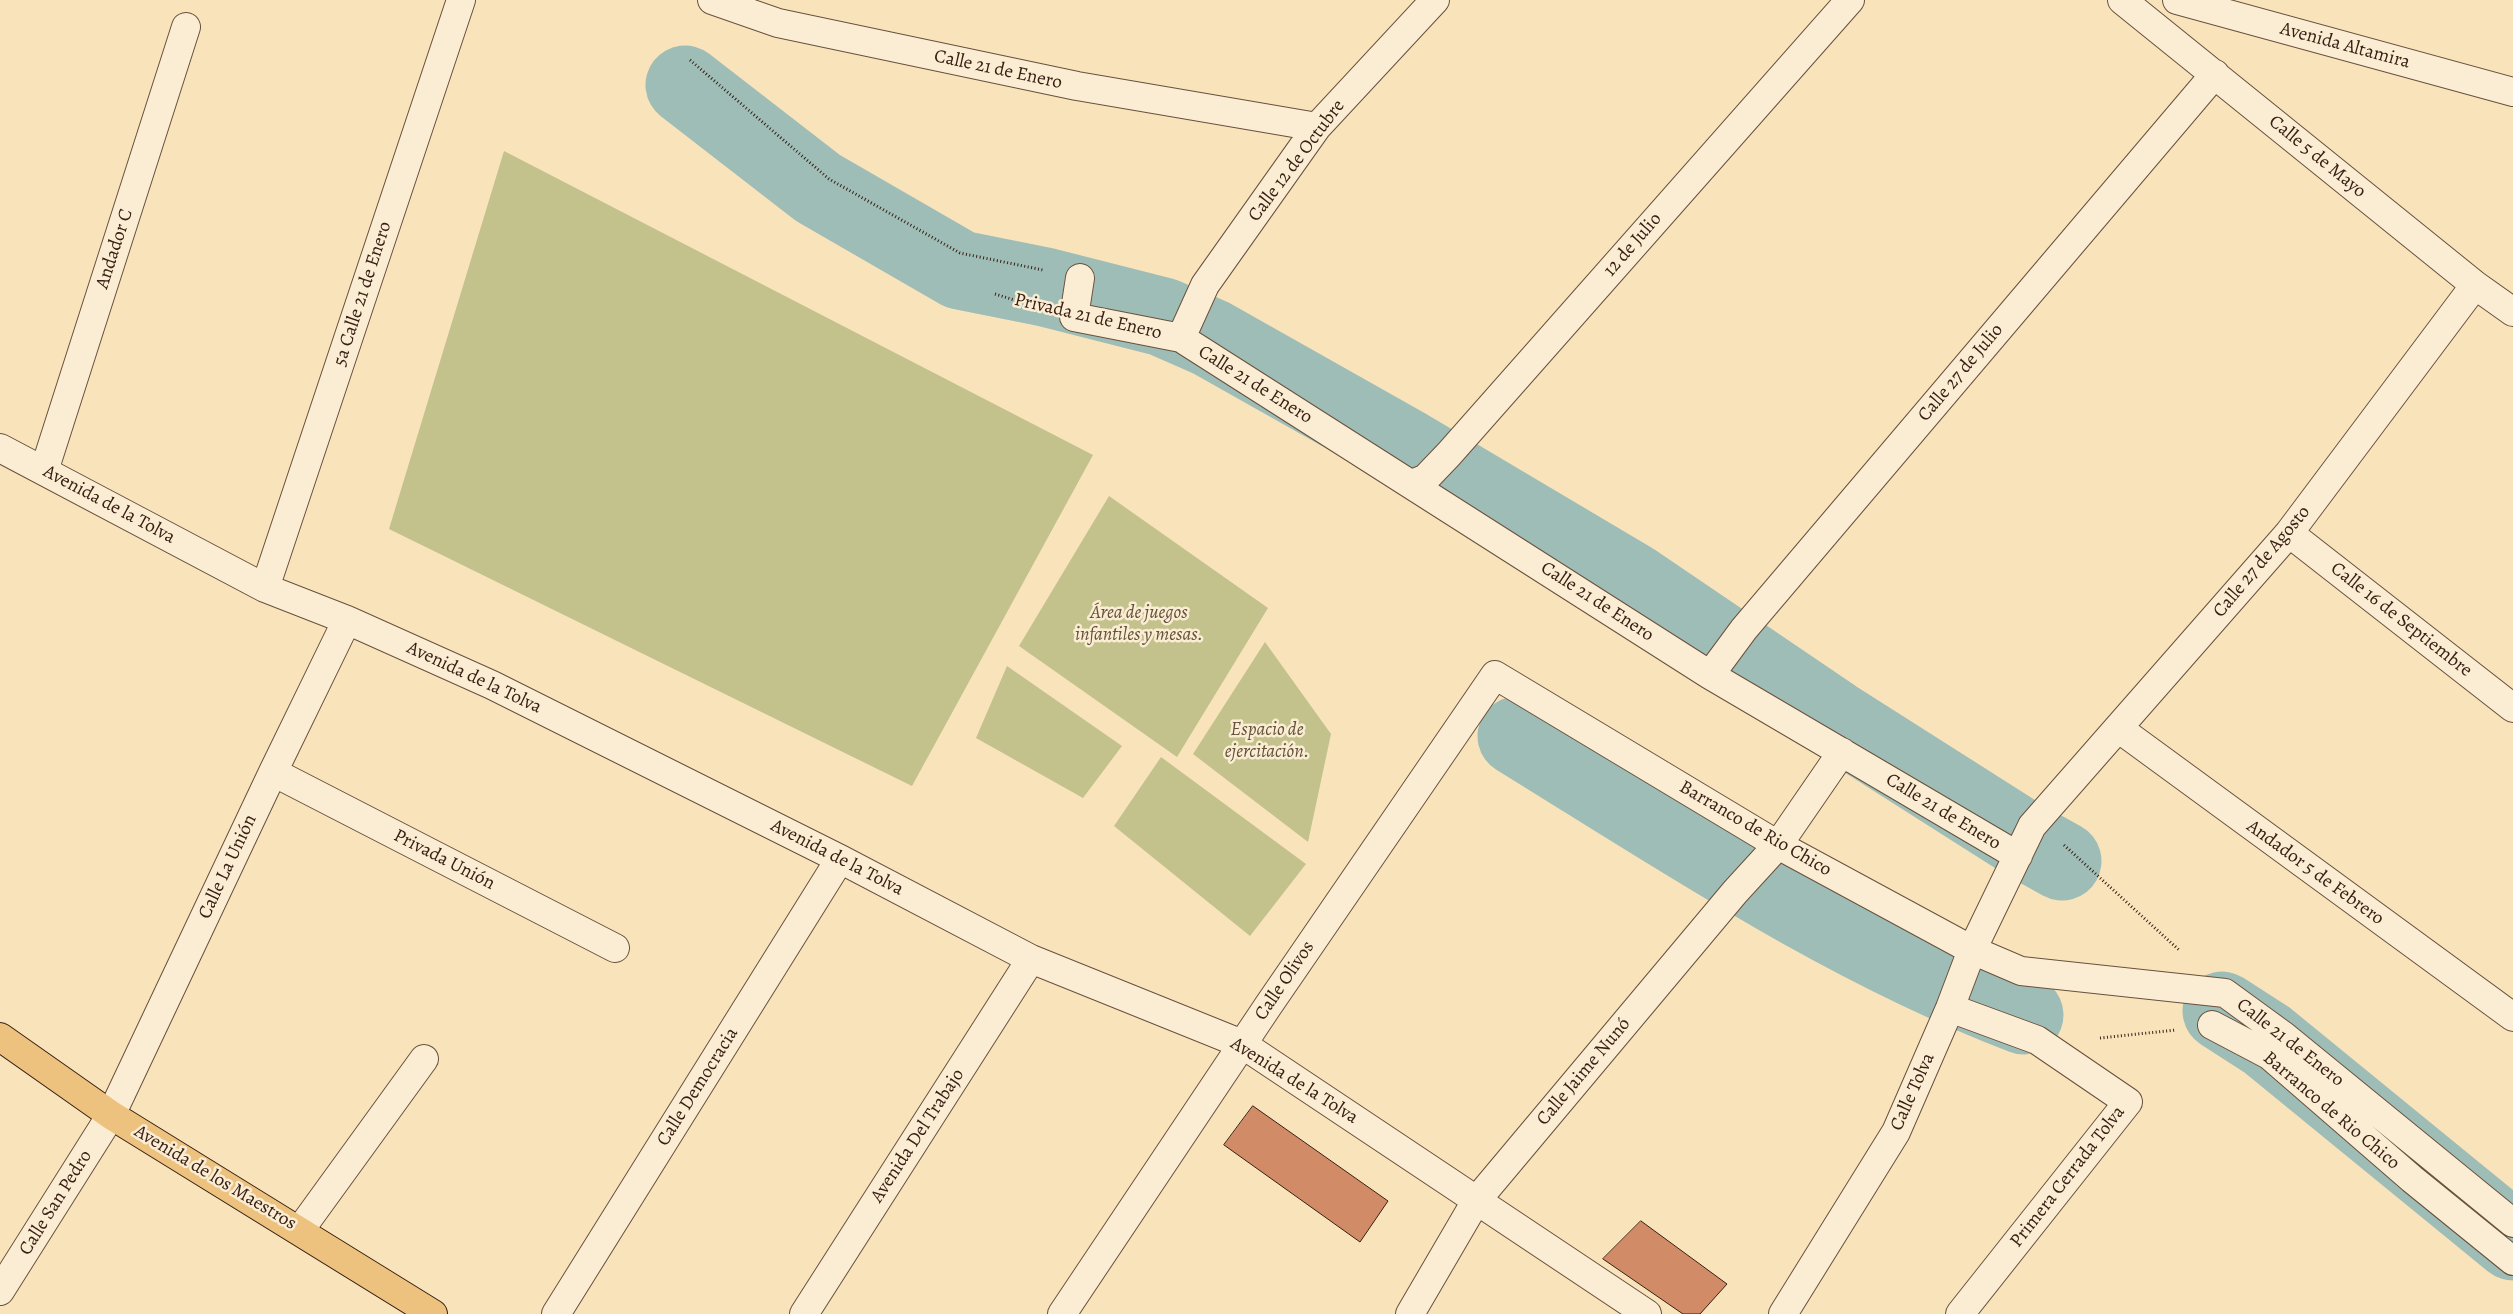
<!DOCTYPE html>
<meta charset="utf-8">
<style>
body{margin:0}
canvas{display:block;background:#f9e3bb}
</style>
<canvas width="2513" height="1314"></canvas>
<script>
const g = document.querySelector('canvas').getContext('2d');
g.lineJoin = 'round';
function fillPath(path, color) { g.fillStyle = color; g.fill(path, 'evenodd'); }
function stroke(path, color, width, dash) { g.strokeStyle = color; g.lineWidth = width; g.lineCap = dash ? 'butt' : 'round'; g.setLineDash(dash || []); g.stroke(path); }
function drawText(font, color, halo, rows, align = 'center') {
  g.font = font + ' Alegreya,serif'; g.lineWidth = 5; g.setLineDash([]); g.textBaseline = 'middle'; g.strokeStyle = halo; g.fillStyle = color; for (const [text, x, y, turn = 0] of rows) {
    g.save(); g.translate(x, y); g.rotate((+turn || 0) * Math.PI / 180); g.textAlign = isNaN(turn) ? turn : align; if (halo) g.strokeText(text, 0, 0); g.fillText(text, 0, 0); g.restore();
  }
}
const green = new Path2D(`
 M504 151 1093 455 912 786 389 529Z
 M1109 496 1268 608 1177 757 1019 646Z
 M1265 642 1331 734 1308 842 1193 754Z
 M1007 666 1122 746 1083 798 976 738Z
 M1161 757 1306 864 1250 936 1114 826Z`);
const river = new Path2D(`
 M685 85 818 188 960 270 1045 287 1163 317 1211 338 1406 448 1632 582 1834 719 2026 841 2062 861
 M1517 736C1681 837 1843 946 2024 1015
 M2222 1011 2267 1040 2513 1241`);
const building = new Path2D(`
 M1253 1106 1388 1201 1360 1242 1224 1145Z
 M1641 1221 1727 1284 1700 1314H1683L1603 1259Z`);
const path = new Path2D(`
 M690 60 829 179 960 253 1043 270
 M995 294 1037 307
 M2064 845 2179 950
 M2100 1038 2176 1030`);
const minor = new Path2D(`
 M712 0 778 23 1077 86 1317 127
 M2122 0 2475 285 2513 312
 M2177 0 2513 92
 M1080 278 1074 317 1181 338 1710 675 2018 856
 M1181 338 1205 285 1317 127 1435 0
 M0 448 265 588 347 620 492 685 840 859 1031 959 1242 1044 1647 1314
 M44 471 186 27
 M1412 484 1426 478 1449 454 1850 0
 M2289 533 2513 708
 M265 588 461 0
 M1710 675 1744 629 2215 74
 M2118 728 2513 1017
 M273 772 615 948
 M1950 1008 2037 1040 2128 1102 1960 1314
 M2212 1025 2269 1055 2412 1179 2513 1261
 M300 1230 424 1059
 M0 1291 111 1115 273 772 347 620
 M556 1314 840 859
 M804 1314 1031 959
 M1062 1314 1268 1006 1495 675 1778 845 1972 950 2021 971 2225 993 2284 1036 2513 1223
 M1410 1314 1476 1201 1735 892 1778 845 1842 752
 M1783 1314 1896 1132 1950 1008 1972 950 2032 826 2289 533 2475 285`);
const major = new Path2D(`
 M0 1037 111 1115 433 1314`);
const streetNames = [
 ["Avenida Altamira",2345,46,15],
 ["Calle 21 de Enero",998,70,12],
 ["Calle 5 de Mayo",2317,157,39],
 ["Calle 12 de Octubre",1297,161,-53],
 ["12 de Julio",1633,245,-49],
 ["Andador C",115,249,-72],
 ["5a Calle 21 de Enero",363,294,-72],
 ["Privada 21 de Enero",1088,317,13],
 ["Calle 27 de Julio",1961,373,-50],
 ["Calle 21 de Enero",1255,385,32],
 ["Avenida de la Tolva",109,505,28],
 ["Calle 27 de Agosto",2262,562,-50],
 ["Calle 21 de Enero",1597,602,33],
 ["Calle 16 de Septiembre",2401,620,38],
 ["Avenida de la Tolva",474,678,25],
 ["Calle 21 de Enero",1943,812,31],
 ["Barranco de Rio Chico",1755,829,30],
 ["Avenida de la Tolva",837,858,27],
 ["Privada Unión",444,860,27],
 ["Calle La Unión",228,867,-65],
 ["Andador 5 de Febrero",2315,873,36],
 ["Calle Olivos",1285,981,-56],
 ["Calle 21 de Enero",2290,1043,38],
 ["Calle Jaime Nunó",1584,1072,-50],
 ["Avenida de la Tolva",1294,1081,32],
 ["Calle Democracia",698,1087,-58],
 ["Calle Tolva",1913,1092,-66],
 ["Barranco de Rio Chico",2331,1111,40],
 ["Avenida Del Trabajo",918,1136,-57],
 ["Primera Cerrada Tolva",2068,1177,-52],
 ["Avenida de los Maestros",215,1178,31],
 ["Calle San Pedro",56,1203,-58]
];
const parkNames = [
 ["Área de juegos",1139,613],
 ["infantiles y mesas.",1139,635],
 ["Espacio de",1267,730],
 ["ejercitación.",1267,752]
];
fillPath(green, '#c3c28c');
stroke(river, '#9fbdb7', 79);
fillPath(building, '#d18b66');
stroke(building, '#382015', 1);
stroke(minor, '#68513e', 30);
stroke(major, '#382015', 30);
stroke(path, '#382015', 3, [1, 2.5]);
stroke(minor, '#fbedd3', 28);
stroke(major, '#ecc27e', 28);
drawText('19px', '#382015', '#fbedd3', streetNames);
drawText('italic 19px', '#625139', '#fbedd3', parkNames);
</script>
